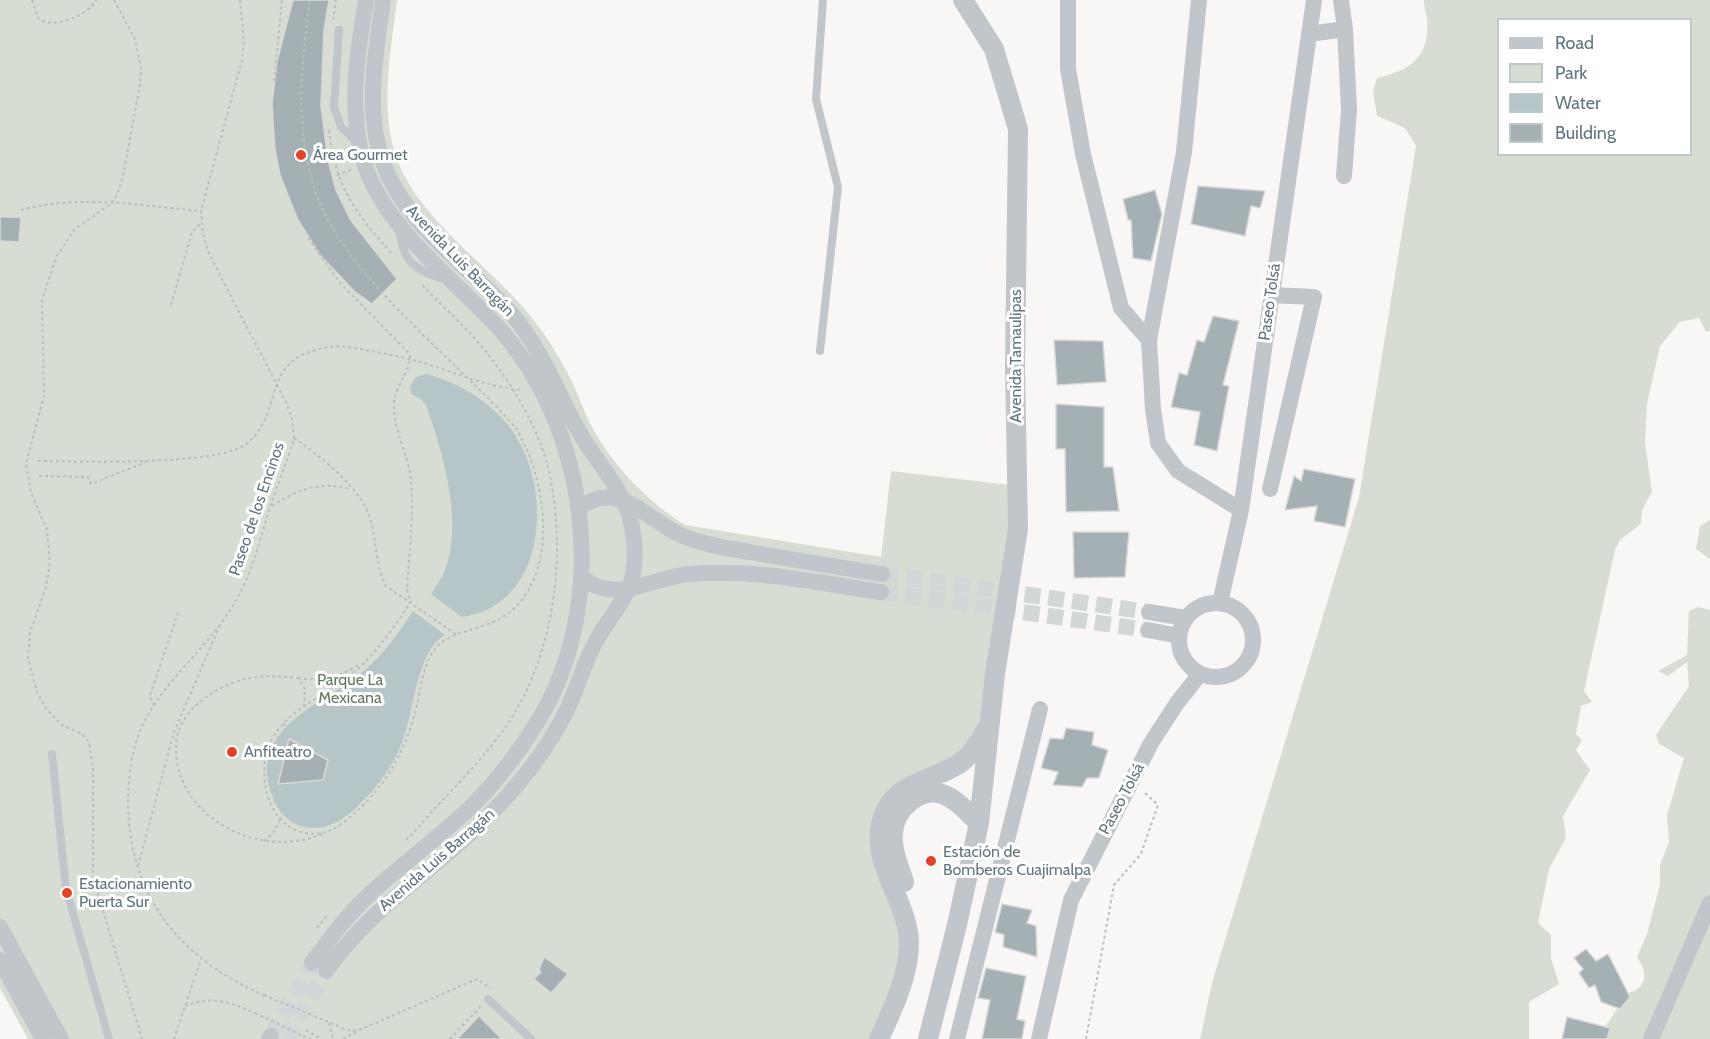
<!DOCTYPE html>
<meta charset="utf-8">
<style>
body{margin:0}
#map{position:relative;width:1710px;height:1039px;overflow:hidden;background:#f8f7f5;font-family:Cabin,sans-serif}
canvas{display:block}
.legend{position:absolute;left:1497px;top:18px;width:195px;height:138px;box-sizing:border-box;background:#fff;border:2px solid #c0c8cc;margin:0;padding:8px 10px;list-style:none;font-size:18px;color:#627680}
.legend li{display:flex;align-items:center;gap:12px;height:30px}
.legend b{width:30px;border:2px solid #c0c8cc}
</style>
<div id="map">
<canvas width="1710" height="1039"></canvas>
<ul class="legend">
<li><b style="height:8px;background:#c0c6c9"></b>Road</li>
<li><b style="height:16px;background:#d8ddd4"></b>Park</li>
<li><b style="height:16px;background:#b6c5c7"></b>Water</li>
<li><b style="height:16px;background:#a5b0b4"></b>Building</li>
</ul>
</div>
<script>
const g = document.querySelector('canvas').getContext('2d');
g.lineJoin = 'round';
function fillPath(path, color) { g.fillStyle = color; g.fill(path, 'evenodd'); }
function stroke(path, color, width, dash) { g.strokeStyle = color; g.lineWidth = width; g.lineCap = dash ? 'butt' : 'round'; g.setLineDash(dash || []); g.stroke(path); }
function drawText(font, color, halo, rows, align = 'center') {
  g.font = font + ' Cabin,sans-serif'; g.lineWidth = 6; g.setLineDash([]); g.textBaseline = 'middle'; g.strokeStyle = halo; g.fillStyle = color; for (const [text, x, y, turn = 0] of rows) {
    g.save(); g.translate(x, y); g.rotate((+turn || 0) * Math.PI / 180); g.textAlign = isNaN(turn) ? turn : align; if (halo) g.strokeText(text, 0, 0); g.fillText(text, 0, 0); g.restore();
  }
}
const green = new Path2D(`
 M0 0H397C391 50 380 104 395 153 413 213 482 260 522 306 539 325 554 348 566 370 578 391 584 415 597 436 619 472 650 503 685 525L881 557 891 471 1010 485 1011 510 984 727 966 754 900 786 899 966 871 1039H28L0 988Z
 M1424 0H1710V331L1706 332 1699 318 1680 322 1660 346 1647 404 1645 443 1652 492 1642 510 1641 524 1620 540 1615 550 1584 691 1592 702 1581 706 1576 734 1582 740 1576 750 1590 770 1563 816 1566 838 1549 869 1538 923 1551 935V958L1559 984 1529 1002V1039H1200L1212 983 1359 497 1416 146 1405 128 1377 116 1373 91 1377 78C1411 70 1430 57 1427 19 1426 13 1424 7 1424 0ZM1498 20H1690V154H1498Z
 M1710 520V559L1696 549 1700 526Z
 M1698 607 1710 610V1039H1600L1605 1027 1628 993C1648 988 1648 972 1637 957L1647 934 1660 884V865L1669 842 1667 815 1684 758 1659 744 1656 735 1689 686 1687 662 1668 676 1658 671 1687 655 1689 611Z`);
const water = new Path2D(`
 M426 374C461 383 495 404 515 435 553 494 546 605 462 617L431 594C436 586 442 578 445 570 464 522 442 450 426 405L421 399 411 394 410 387 416 377Z
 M413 611 445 635C416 651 414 713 402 743 393 767 376 788 358 806 344 820 326 831 305 827 291 825 278 812 273 798 246 729 318 707 360 674 382 657 398 634 413 611ZM293 741 328 760 323 780 283 783 280 780 287 743Z`);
const building = new Path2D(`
 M293 0H329L324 30 321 106 328 160 336 190 350 219 397 279 372 304 354 291 320 255 298 220 280 175 275 150 272 104 277 61Z
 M1198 186 1265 191 1260 208 1251 206 1245 236 1191 224Z
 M1155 190 1162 214 1151 261 1133 258 1131 220H1128L1123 199Z
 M0 217H21L19 242 0 241Z
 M1213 316 1239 321 1223 385 1229 386 1217 451 1194 445 1200 412 1171 407 1179 373 1187 375 1197 340 1204 342Z
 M1054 340 1103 341 1106 382 1057 385Z
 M1056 404 1104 407V467H1113L1119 511 1066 512 1065 449H1056Z
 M1304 469 1355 479 1345 527 1314 521 1317 506 1285 510 1294 476 1301 481Z
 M1073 532H1129L1125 577 1074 578Z
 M1066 728 1094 732 1092 745 1108 750 1099 778H1087L1082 787 1053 785 1058 772 1041 768 1050 738 1063 739Z
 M289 739 328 760 323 780 278 784Z
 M1002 904 1032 910 1027 923 1036 926 1037 957 1003 947 1004 935 995 932Z
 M1586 949 1596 961 1608 954 1630 997 1620 1009 1601 1002 1595 985 1589 988 1579 973 1583 969 1574 958Z
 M544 957 568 974 551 993 534 979 541 972 539 970Z
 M986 968 1026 976 1017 1019 1025 1021 1022 1039H982L990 1000 978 998Z
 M479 1016 502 1039H457Z
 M1567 1017 1610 1028 1607 1039H1562Z`);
const minorTunnel = new Path2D(`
 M882 574 1149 612
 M881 592 1148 630
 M271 1036 312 963
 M286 1039 326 971`);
const path = new Path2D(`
 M32 0 38 18C52 31 89 15 96 0
 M114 0 135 39 141 68 140 85 123 176 117 195 110 204 74 230 57 256 42 300 44 396 26 464 31 492 47 530 50 563 46 587 30 633 28 658 37 692 46 709 62 725 82 734 89 742 93 768V878L142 1039
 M240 0 244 41 242 60 201 211 203 234 209 254 287 404 292 419 294 438C288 461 277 484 270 507 260 540 252 574 234 604 209 646 168 677 145 720 132 745 129 772 128 799 128 895 178 958 264 995
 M333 20 336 0
 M274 81 282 0
 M329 130C336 189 355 212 393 255
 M337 175 351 170
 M21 210C79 194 143 206 201 211
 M308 238 341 284 410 354C412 372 393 386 394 406 394 429 406 451 410 473 415 512 409 551 407 590L411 602C393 629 373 658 347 678 321 698 286 711 271 741 263 758 263 776 267 794 271 810 283 826 298 831 317 838 334 831 348 819 383 790 405 753 416 709 421 690 422 666 435 649 448 631 483 630 503 617 562 579 547 477 515 427 456 359 345 277 316 193 294 131 301 64 310 0
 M171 305 192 232 202 222
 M294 438C319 455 361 488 370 518 377 541 375 565 386 586L457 635
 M38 461C80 461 221 467 249 442 285 409 259 362 323 348 341 344 359 349 377 352 395 356 413 359 430 365 461 375 489 387 522 390
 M39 476 88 477 91 484 146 462
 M272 506C298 489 320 481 350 489
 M298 678C323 682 339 677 360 664
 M154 706 150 695 178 613
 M304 707 305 689 298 678C284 677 271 675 257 677 224 680 177 708 176 745 174 819 261 860 322 834
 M284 723 290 742
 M406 840C418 829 428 815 440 803 469 772 498 743 519 705 556 638 565 551 550 476 542 436 520 398 497 366 475 335 446 310 420 283
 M264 841 273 833 280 820
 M138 866 174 732 220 625
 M317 928 328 914
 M185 1006C210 995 231 1002 255 1013
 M314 1016 347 1030 357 1031 477 979 490 988
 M329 1023 333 1039
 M306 1030 321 1039
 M303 1036 311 1039
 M174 1039 201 959
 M343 1039 356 1032
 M450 1039 481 1006
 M1086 1039 1114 885 1141 854 1158 805 1144 792`);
const service = new Path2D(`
 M339 30 334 107 341 127 358 143
 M399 229C404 262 411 268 443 279
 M820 351 838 187 816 99 823 0
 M52 754 66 889 109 1039
 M488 999 531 1039`);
const minor = new Path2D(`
 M1068 0V69L1083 154 1121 308 1149 340
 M1199 0 1184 152 1149 340 1153 409 1158 443 1178 471 1241 510
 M1341 0 1345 29
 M1309 34 1345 29 1349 110 1344 176
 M1270 489 1314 297 1271 295
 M578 509C619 477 645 520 683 536 704 545 728 548 750 552 794 560 838 567 882 574
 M581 576C613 606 651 578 689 574 752 568 818 583 881 592
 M1220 603 1241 510 1314 0
 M1179 640a37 37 0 1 1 74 0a37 37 0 1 1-74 0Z
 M1149 612 1186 618
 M1148 630 1179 636
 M0 927 61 1039
 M0 960 43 1039
 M312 963C330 938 348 914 371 893 402 864 438 838 470 808 500 778 524 746 545 709 609 591 587 424 496 325 451 277 390 232 366 169 347 116 357 54 366 0
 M326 971C370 909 425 877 478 826 514 792 545 754 567 710 577 689 583 666 594 645 604 624 622 606 630 585 638 563 635 531 627 509 617 483 595 459 581 435 558 396 544 353 515 318 472 267 406 228 383 162 364 110 376 54 383 0
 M269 1039 271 1036
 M957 1039 1040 709
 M1039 1039 1071 900 1151 743 1177 703 1200 674
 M1651 1039 1710 903`);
const tertiary = new Path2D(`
 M904 882C899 866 891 848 893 832 895 809 919 787 942 794 957 799 968 813 979 823
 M879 1039C892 1011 909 975 909 944 909 899 864 858 885 812 900 779 937 781 963 761 974 752 980 740 987 728
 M928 1039 957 925 979 823 995 674 1018 529 1015 367 1018 129 994 49 963 0`);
const pathBridge = new Path2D(`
 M264 995 314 1016
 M255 1013 303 1036`);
const markers = [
 [301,155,6,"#e44228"],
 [232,752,6,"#e44228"],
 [931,861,6,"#e44228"],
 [67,893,6,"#e44228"]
];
const poiNames = [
 ["Área Gourmet",313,155],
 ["Anfiteatro",244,752],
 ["Estación de",943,852],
 ["Bomberos Cuajimalpa",943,870],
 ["Estacionamiento",79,884],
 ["Puerta Sur",79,902]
];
const streetNames = [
 ["Avenida Luis Barragán",460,261,46],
 ["Paseo Tolsá",1270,302,-82],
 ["Avenida Tamaulipas",1016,356,-90],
 ["Paseo de los Encinos",257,509,-71],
 ["Paseo Tolsá",1122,799,-62],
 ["Avenida Luis Barragán",437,860,-41]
];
const parkNames = [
 ["Parque La",350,680],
 ["Mexicana",350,698]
];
fillPath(green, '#d8ddd4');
fillPath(water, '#b6c5c7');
fillPath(building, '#a5b0b4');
stroke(building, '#d9d9d7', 1.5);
stroke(minorTunnel, '#d2d7d8', 16, [16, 8]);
stroke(path, '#babec0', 2, [3, 3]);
stroke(service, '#c0c6c9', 8);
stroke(minor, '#c0c6c9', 16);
stroke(tertiary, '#c0c6c9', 20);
stroke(pathBridge, '#babec0', 2, [3, 3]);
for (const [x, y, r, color] of markers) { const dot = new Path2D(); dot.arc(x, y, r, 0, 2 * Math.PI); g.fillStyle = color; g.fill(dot); stroke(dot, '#fff', 2); }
drawText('16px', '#627680', '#fff', poiNames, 'left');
drawText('16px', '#627680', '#fff', streetNames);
drawText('16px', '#677861', '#fff', parkNames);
</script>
